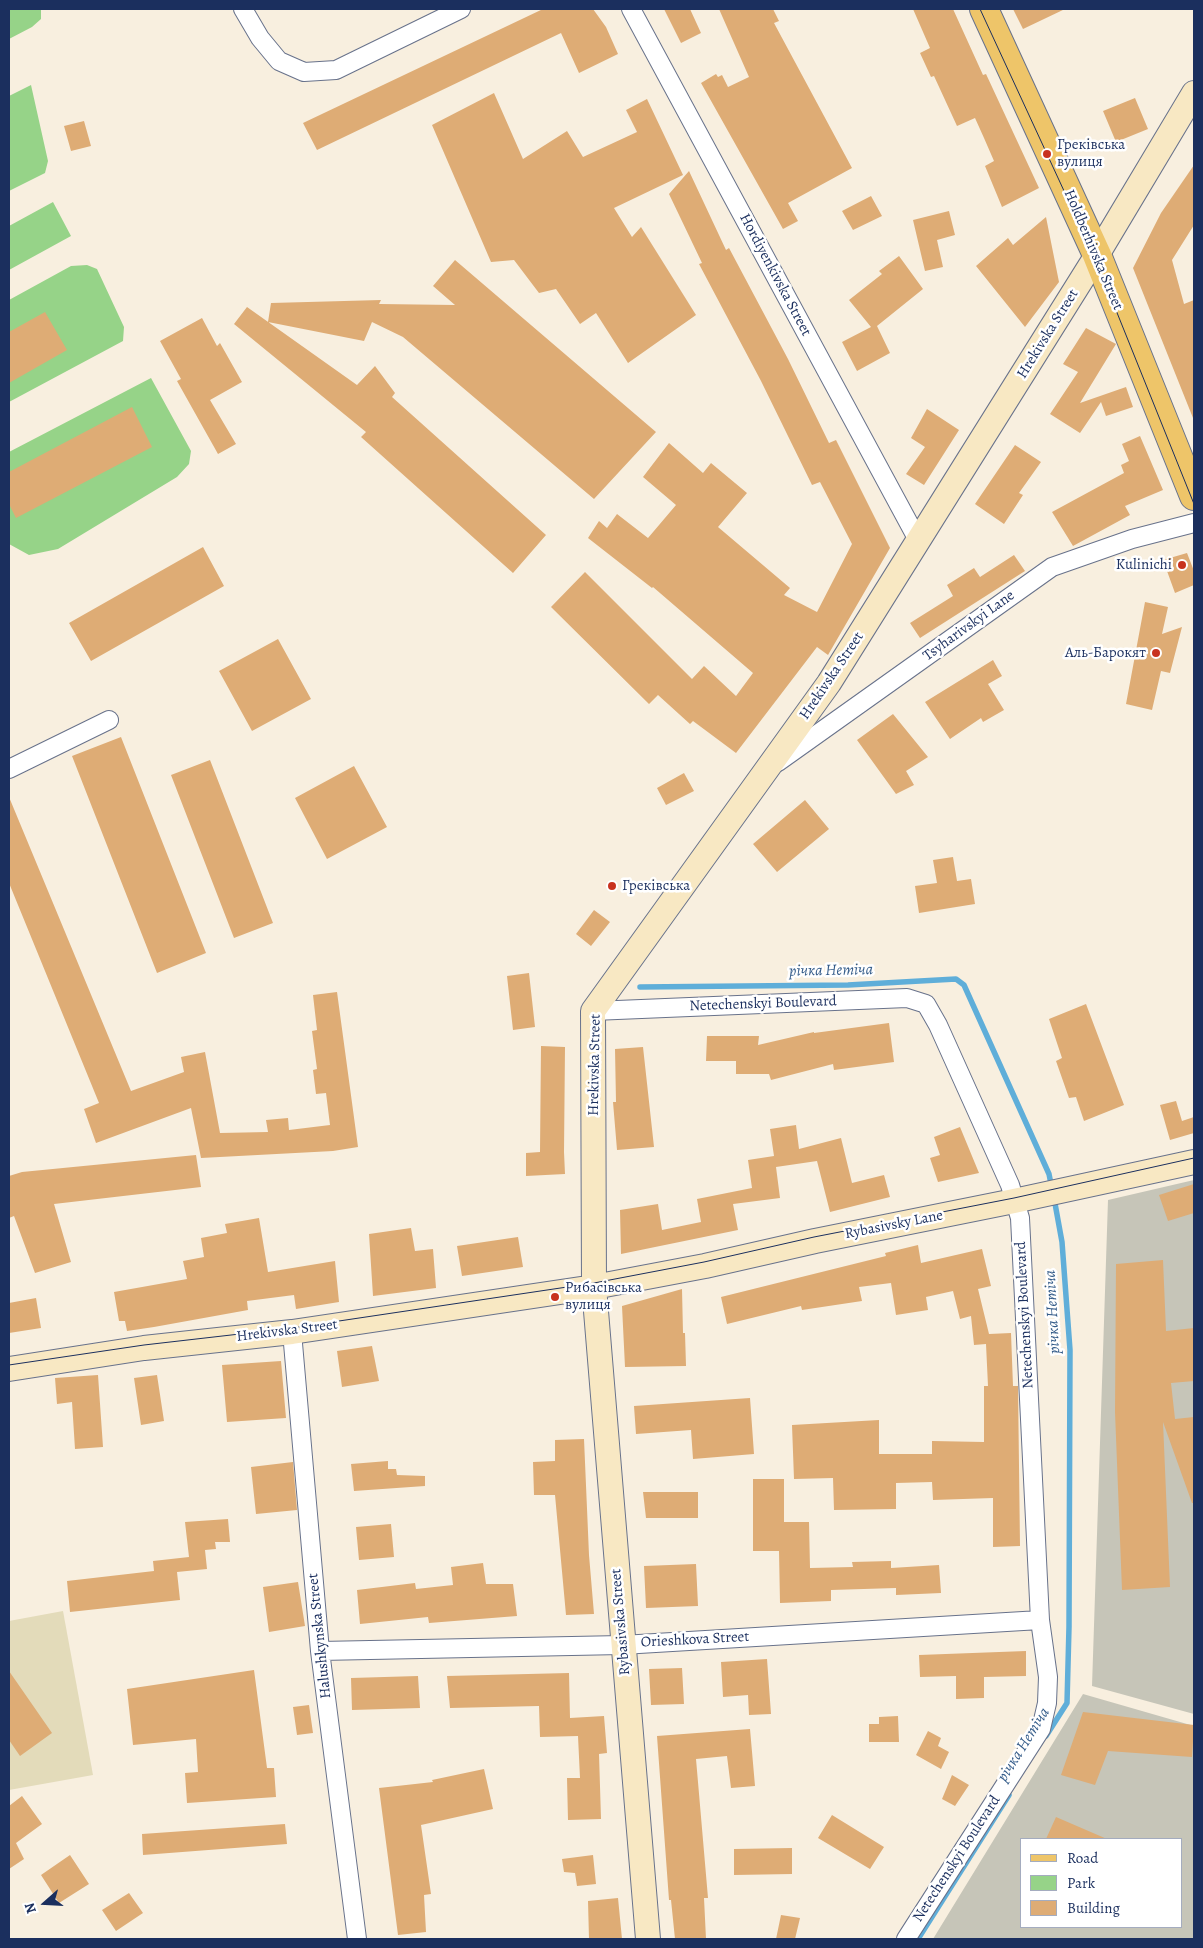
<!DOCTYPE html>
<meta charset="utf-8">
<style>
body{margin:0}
#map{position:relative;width:1203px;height:1948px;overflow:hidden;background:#f8efdf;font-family:Alegreya,serif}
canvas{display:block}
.frame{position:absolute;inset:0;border:10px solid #1b2f5e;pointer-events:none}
.legend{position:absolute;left:1020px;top:1838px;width:162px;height:90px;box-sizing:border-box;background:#fff;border:1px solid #a4acbf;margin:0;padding:6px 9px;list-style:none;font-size:15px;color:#1b2f5e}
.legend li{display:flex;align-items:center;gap:10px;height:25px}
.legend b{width:25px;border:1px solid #a4acbf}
.north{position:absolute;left:20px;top:1878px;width:50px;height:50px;-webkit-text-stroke:4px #fff;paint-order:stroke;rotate:251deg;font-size:14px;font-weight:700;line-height:20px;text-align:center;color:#1b2f5e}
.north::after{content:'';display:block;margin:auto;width:18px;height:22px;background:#1b2f5e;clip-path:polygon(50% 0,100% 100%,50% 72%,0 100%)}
</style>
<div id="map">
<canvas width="1203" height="1948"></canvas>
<div class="frame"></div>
<ul class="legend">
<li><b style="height:6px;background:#eec569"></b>Road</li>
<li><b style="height:14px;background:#96d388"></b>Park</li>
<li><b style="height:14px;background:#deac75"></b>Building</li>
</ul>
<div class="north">N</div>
</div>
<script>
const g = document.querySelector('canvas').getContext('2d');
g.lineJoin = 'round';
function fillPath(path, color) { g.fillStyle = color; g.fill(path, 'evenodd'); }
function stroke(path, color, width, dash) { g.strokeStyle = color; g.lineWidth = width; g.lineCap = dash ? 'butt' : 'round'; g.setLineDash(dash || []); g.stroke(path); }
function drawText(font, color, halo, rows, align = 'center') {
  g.font = font + ' Alegreya,serif'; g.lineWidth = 5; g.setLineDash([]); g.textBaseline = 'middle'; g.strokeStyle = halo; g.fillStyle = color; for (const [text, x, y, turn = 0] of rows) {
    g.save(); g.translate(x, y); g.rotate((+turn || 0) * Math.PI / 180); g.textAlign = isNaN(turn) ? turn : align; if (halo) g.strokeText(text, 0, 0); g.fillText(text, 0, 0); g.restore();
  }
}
const built = new Path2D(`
 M63 1611 93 1775 9 1790V1621Z`);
const industrial = new Path2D(`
 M1194 1180V1714L1092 1686 1108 1200Z
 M1083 1694 1194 1726V1939H933ZM1022 1839H1182V1927H1022Z`);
const green = new Path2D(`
 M9 9H41V19L32 27 9 39Z
 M31 85 48 161 45 173 9 191V96Z
 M53 202 71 236 9 270V226Z
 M87 265 97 269 124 327 123 341 9 402V300L71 266Z
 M151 378 191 451 189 464 177 477 58 549 29 555 9 544V452Z`);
const stream = new Path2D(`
 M640 987 848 985 956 979 964 985 1049 1174 1052 1189
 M1046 1736 1067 1703 1069 1627 1070 1350 1062 1242 1054 1198
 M918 1939 1009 1795`);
const building = new Path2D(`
 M543 9H593L606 27 618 54 579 73 561 33 317 150 303 123Z
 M664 9H690L701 33 681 43Z
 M719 9H773L779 21 774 23 852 168 788 203 798 221 783 229 701 83 716 74 718 77 722 75 728 87 749 77Z
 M913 9H953L983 75 986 74 1039 188 1002 207 985 166 994 161 984 138 975 118 957 126 934 76 931 77 920 53 930 48Z
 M1013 9H1065L1023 29Z
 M494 93 523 159 567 131 583 157 637 132 626 110 647 99 683 175 614 208 632 237 641 227 696 315 628 363 596 313 580 324 556 289 539 293 514 260 491 262 432 125Z
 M1135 98 1148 129 1116 142 1103 111Z
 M84 121 91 146 71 151 64 126Z
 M1194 165V225L1172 260 1184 304 1194 300 1193 418 1133 268 1161 213Z
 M689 171 726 250 729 248 788 359 829 443 836 440 890 548 828 655 817 647 736 753 693 721 690 724 658 695 649 704 551 607 585 572 692 679 704 666 736 696 753 673 653 587 652 588 588 538 599 521 607 528 617 514 648 538 676 505 643 477 669 443 703 473 711 463 747 493 718 527 790 588 784 595 817 612 852 544 820 482 812 485 761 381 699 264 702 263 669 194Z
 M871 196 882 216 853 230 842 211Z
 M949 211 955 235 937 240 943 267 925 271 913 220Z
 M1046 217 1059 282 1025 327 976 266 1008 238 1013 245Z
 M899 256 923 289 877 326 890 353 857 371 842 342 871 327 849 300 882 274 879 271Z
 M455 260 656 432 594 499 403 337 372 322 364 341 268 322 271 303 381 300 379 304 455 305 433 286Z
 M247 307 357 385 375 366 395 393 392 397 546 535 513 573 361 437 366 432 234 324Z
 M45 312 67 350 9 383V332Z
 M202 318 217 346 220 343 242 382 210 400 236 444 218 454 177 381 181 379 160 341Z
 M1086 328 1116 344 1080 403 1126 387 1133 407 1106 416 1101 402 1080 433 1050 414 1078 372 1063 364Z
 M132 407 152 447 16 518 9 504V472Z
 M927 409 959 430 924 485 906 474 925 447 911 438Z
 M1140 436 1163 490 1125 506 1130 515 1073 546 1052 512 1124 473 1121 465 1129 461 1122 444Z
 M1015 445 1041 462 1019 493 1023 495 1004 524 975 504Z
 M203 547 224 586 91 661 69 623Z
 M1187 553 1194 571V585L1175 593 1163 560Z
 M1014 555 1025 571 920 638 910 623 953 596 947 585 974 568 980 577Z
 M1145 602 1168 607 1162 634 1182 627 1170 673 1161 671 1152 710 1126 704Z
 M278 639 311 699 252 731 219 671Z
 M993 660 1002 676 988 684 1004 710 983 722 981 718 950 739 925 702Z
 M893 714 928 757 906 771 914 785 896 794 857 740Z
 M121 737 206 953 157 973 72 756Z
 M210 760 273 923 234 938 171 775Z
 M354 766 387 827 327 859 295 798Z
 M684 773 694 791 666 805 657 788Z
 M9 797 131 1091 184 1072 181 1057 205 1052 220 1133 268 1132 266 1120 288 1118 289 1130 330 1125 326 1093 316 1094 313 1070 317 1069 312 1031 317 1030 313 995 337 992 358 1147 333 1151 201 1158 191 1108 96 1143 84 1109 99 1103 9 883Z
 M805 800 829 829 777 872 753 844Z
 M953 857 957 881 971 879 975 904 919 913 915 886 937 883 933 860Z
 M594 910 610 922 591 946 576 934Z
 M529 973 535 1027 513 1030 507 976Z
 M1086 1004 1124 1105 1084 1121 1076 1097 1069 1098 1056 1061 1062 1058 1049 1019Z
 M889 1023 894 1062 834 1070 833 1064 771 1080 769 1074H736V1061H706L707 1036H759L758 1045 814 1032V1033Z
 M541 1046 565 1047 564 1152 565 1174 526 1176V1153L540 1152Z
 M643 1047 654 1147 617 1150 613 1102H616L615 1049Z
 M1176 1101 1182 1121 1194 1117V1133L1170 1140 1160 1105Z
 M796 1125 799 1149 841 1138 852 1183 884 1175 890 1197 830 1212 817 1161 776 1167 780 1198 733 1204 738 1230 621 1254 620 1210 658 1204 662 1230 701 1222 697 1199 752 1188 748 1160 774 1156 770 1129Z
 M960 1127 979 1173 938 1182 930 1158 940 1155 934 1137Z
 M196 1155 201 1187 54 1204 71 1262 35 1273 14 1216 9 1218V1176L22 1172Z
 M1194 1184V1213L1168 1221 1159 1195Z
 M259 1218 268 1272 335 1261 339 1302 296 1309 294 1295 247 1301 248 1310 154 1327 127 1331 125 1321H119L114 1292 187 1279 183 1261 204 1257 201 1238 227 1233 225 1224Z
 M411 1228 415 1251 433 1249 436 1288 373 1296 369 1234Z
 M518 1237 523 1267 462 1276 457 1246Z
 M918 1245 921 1263 982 1249 991 1286 978 1289 989 1334 1011 1333 1013 1386H1018L1020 1546 993 1547V1498L933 1500 932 1482 896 1483V1509L834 1510 833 1478 794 1479 792 1425 879 1420V1454H932V1441L984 1442V1386H988L986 1344 974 1345 971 1316 960 1319 953 1291 926 1297 928 1310 896 1315 891 1283 859 1287 862 1301 802 1310 801 1306 727 1324 721 1297 886 1256 885 1253Z
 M1163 1260 1166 1331 1194 1328V1381L1171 1383 1175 1419 1194 1417V1503H1192L1163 1422 1170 1587 1122 1590 1115 1412 1116 1264Z
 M682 1289 683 1333H685L686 1366 625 1367 622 1306Z
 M36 1298 41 1328 9 1333V1303Z
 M372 1346 379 1381 342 1387 337 1351Z
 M281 1361 286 1418 227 1422 222 1365Z
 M98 1375 103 1447 75 1449 72 1402 57 1404 55 1378Z
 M157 1375 164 1421 141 1425 134 1378Z
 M750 1398 754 1454 693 1459 691 1430 636 1434 634 1406Z
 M584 1439 589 1555 594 1614 566 1615 555 1495H534L533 1462 555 1461V1440Z
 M388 1461V1469H396L397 1475 425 1476V1486L354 1491 351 1464Z
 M293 1462 297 1510 256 1514 251 1467Z
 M753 1479H784V1522H809L810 1568 853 1567 852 1562 891 1561V1568L939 1565 941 1593 896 1595V1588L831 1590V1601L780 1603 779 1551H753Z
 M643 1492H698V1518H646Z
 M228 1519 230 1542H215L216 1549 205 1550 207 1569 177 1572 180 1600 70 1612 67 1581 154 1571 153 1561 189 1557 185 1522Z
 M391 1524 394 1557 359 1560 356 1527Z
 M483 1563 486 1584H513L517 1616 429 1623 428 1617 360 1624 357 1590 415 1583 416 1589 453 1585 451 1567Z
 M696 1564 698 1606 646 1608 644 1566Z
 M298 1582 305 1626 269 1632 263 1587Z
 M1026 1651V1676L984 1677V1698L956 1699V1676L920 1677 919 1655Z
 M767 1659 771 1714 749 1715 748 1695 723 1697 721 1662Z
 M682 1668 684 1704 651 1705 649 1669Z
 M254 1670 267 1768H274L276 1797 187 1803 185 1773 198 1772 196 1739 133 1745 127 1689Z
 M9 1671 52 1733 20 1756 9 1740Z
 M569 1673 570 1718 604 1716 607 1753 599 1754 601 1819 568 1820 567 1778H580L578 1736 540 1737 539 1706 450 1708 447 1676Z
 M418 1676 420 1708 352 1710 351 1678Z
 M309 1705 313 1733 297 1735 293 1707Z
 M1083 1712 1194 1725 1192 1757 1108 1751 1095 1785 1061 1775Z
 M898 1716 899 1742H869V1724H879V1717Z
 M750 1729 755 1786 731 1788 727 1756 696 1759 708 1898H704L706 1939H675L671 1900H669L657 1736Z
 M928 1731 941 1738 938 1746 949 1752 941 1769 916 1755Z
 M484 1769 493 1809 421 1825 431 1894 424 1895 426 1932 398 1935 379 1788 433 1782 432 1780Z
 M952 1775 969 1785 955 1806 942 1799Z
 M22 1796 42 1824 16 1843 24 1859 9 1869V1806Z
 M832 1815 884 1847 870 1869 818 1838Z
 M1056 1817 1107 1839H1046Z
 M285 1824 287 1844 143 1855 142 1834Z
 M792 1848V1874L734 1875V1849Z
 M70 1855 89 1884 59 1903 41 1875Z
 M593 1855 596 1884 577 1886 575 1873 564 1872 562 1859Z
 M129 1893 143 1913 116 1931 102 1910Z
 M618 1898 622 1939H589L588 1901Z
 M781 1915 800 1918 795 1939H776Z`);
const street = new Path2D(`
 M243 9 260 38 279 61 304 72 336 70 461 9
 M631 9 919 542
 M778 762 1052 567 1132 539 1194 523
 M9 769 109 720
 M593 1011 907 998 926 1004 938 1025 1010 1185 1020 1218 1040 1620 1048 1677 1047 1703 1041 1729 906 1939
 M292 1332 320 1651 357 1939
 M320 1651 622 1645 1040 1620`);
const secondary = new Path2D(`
 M9 1369 144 1348 292 1332 594 1287 705 1266 815 1241 1014 1201 1194 1162
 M648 1939 594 1287 593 1011 829 683 1097 255 1194 93`);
const primary = new Path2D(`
 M984 9 1097 255 1194 496`);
const tram = new Path2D(`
 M980 9 1095 258 1194 504
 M9 1365 144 1345 292 1328 594 1283 704 1262 814 1237 1014 1198 1194 1158`);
const markers = [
 [1047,154,5,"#c8321e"],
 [1182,565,5,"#c8321e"],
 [1156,653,5,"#c8321e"],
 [612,886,5,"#c8321e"],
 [555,1297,5,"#c8321e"]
];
const poiNames = [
 ["Греківська",1057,145],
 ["вулиця",1057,162],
 ["Kulinichi",1172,565,"right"],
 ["Аль-Барокят",1146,653,"right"],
 ["Греківська",622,886],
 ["Рибасівська",565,1288],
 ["вулиця",565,1305]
];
const streetNames = [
 ["Holdberhivska Street",1093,250,67],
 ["Hordiyenkivska Street",775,275,62],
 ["Hrekivska Street",1048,334,-58],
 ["Tsyharivskyi Lane",969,626,-36],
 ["Hrekivska Street",832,676,-56],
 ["Netechenskyi Boulevard",763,1004,-2],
 ["Hrekivska Street",595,1065,-89],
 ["Rybasivsky Lane",894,1225,-11],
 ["Netechenskyi Boulevard",1025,1315,-93],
 ["Hrekivska Street",287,1331,-7],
 ["Rybasivska Street",621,1622,-95],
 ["Halushkynska Street",320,1636,-96],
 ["Orieshkova Street",695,1640,-3],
 ["Netechenskyi Boulevard",957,1859,-57]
];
const waterNames = [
 ["річка Нетіча",831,971,-1],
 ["річка Нетіча",1053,1312,-93],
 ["річка Нетіча",1024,1745,-58]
];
fillPath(built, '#e3dbba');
fillPath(industrial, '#c6c5b8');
fillPath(green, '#96d388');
stroke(stream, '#5faed9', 5.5);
fillPath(building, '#deac75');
stroke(street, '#68728b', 20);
stroke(secondary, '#68728b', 26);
stroke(primary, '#68728b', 30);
stroke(street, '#fff', 18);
stroke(secondary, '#f8e8c3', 24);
stroke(primary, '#eec569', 28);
stroke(tram, '#1b2f5e', 1);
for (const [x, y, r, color] of markers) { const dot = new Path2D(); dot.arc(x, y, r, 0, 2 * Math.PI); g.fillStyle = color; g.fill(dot); stroke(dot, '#fff', 2); }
drawText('15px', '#1b2f5e', '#fff', poiNames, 'left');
drawText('15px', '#1b2f5e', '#fff', streetNames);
drawText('italic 16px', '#335b89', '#fff', waterNames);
</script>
